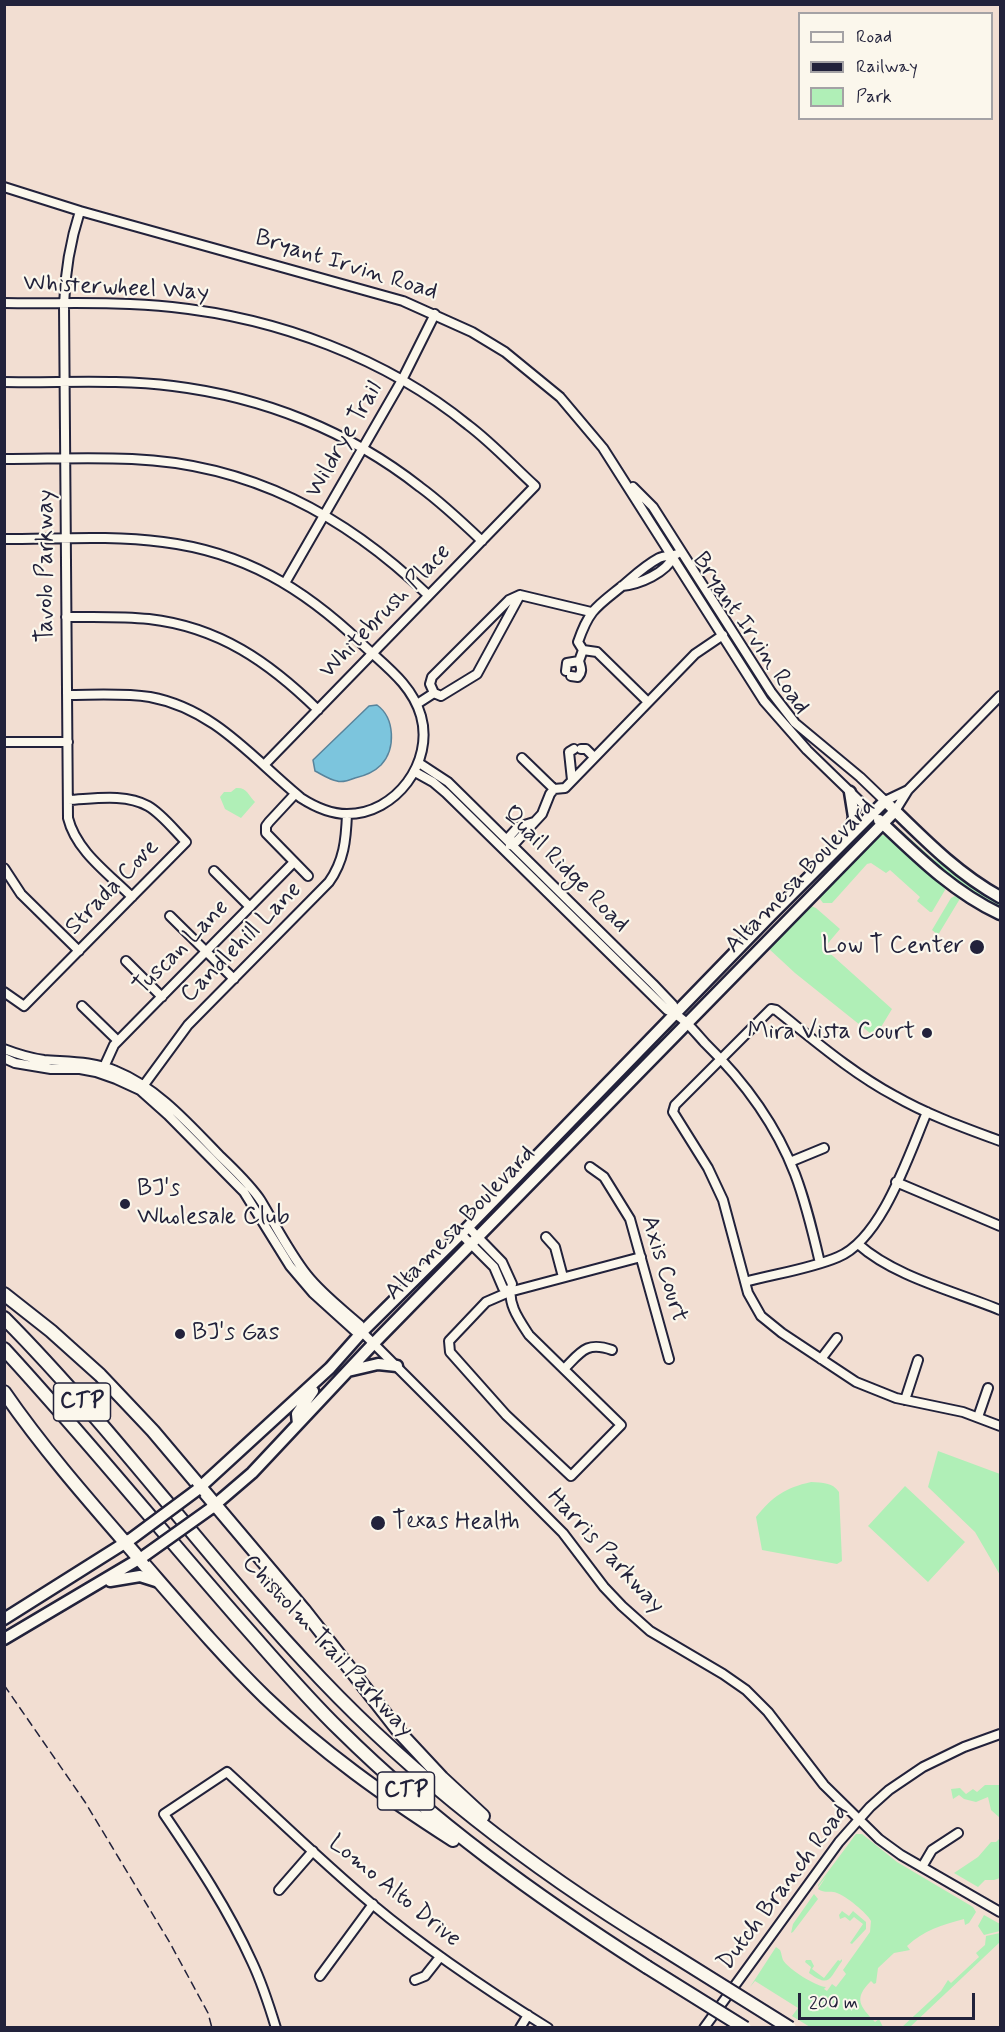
<!DOCTYPE html>
<style>
body{margin:0}
#map{position:relative;width:1005px;height:2032px;overflow:hidden;background:#f2ded2;font-family:Mynerve,sans-serif}
canvas{display:block}
.frame{position:absolute;inset:0;border:6px solid #22223b;pointer-events:none}
.legend{position:absolute;left:798px;top:12px;width:195px;height:108px;box-sizing:border-box;background:#fbf7ec;border:2px solid #a4a2a5;margin:0;padding:8px 10px;list-style:none;font-size:18px;color:#22223b}
.legend li{display:flex;align-items:center;gap:12px;height:30px}
.legend b{width:30px;border:2px solid #a4a2a5}
.scale{position:absolute;left:798px;top:1993px;width:177px;height:27px;box-sizing:border-box;border:3px solid #22223b;border-top:0;padding-left:8px;font-size:18px;line-height:21px;white-space:nowrap;color:#22223b;-webkit-text-stroke:4px #fbf7ec;paint-order:stroke}
</style>
<div id="map">
<canvas width="1005" height="2032"></canvas>
<div class="frame"></div>
<ul class="legend">
<li><b style="height:8px;background:#fbf7ec"></b>Road</li>
<li><b style="height:8px;background:#22223b"></b>Railway</li>
<li><b style="height:16px;background:#b0efb7"></b>Park</li>
</ul>
<div class="scale">200 m</div>
</div>
<script>
const g = document.querySelector('canvas').getContext('2d');
g.lineJoin = 'round';
function fillPath(path, color) { g.fillStyle = color; g.fill(path, 'evenodd'); }
function stroke(path, color, width, dash) { g.strokeStyle = color; g.lineWidth = width; g.lineCap = dash ? 'butt' : 'round'; g.setLineDash(dash || []); g.stroke(path); }
function drawText(font, color, halo, rows, align = 'center') {
  g.font = font + ' Mynerve,sans-serif'; g.lineWidth = 4.5; g.setLineDash([]); g.textBaseline = 'middle'; g.strokeStyle = halo; g.fillStyle = color; for (const [text, x, y, turn = 0] of rows) {
    g.save(); g.translate(x, y); g.rotate((+turn || 0) * Math.PI / 180); g.textAlign = isNaN(turn) ? turn : align; if (halo) g.strokeText(text, 0, 0); g.fillText(text, 0, 0); g.restore();
  }
}
const green = new Path2D(`
 M236 788C247 787 248 795 255 802L241 818 225 809 220 797 224 792H231Z
 M896 826 932 858 1000 901V906C960 887 926 860 895 827Z
 M883 835 889 836 913 860 944 885 945 890 932 912H930L917 901 920 897 890 870 886 873 871 863 867 864 832 903H823L820 899V894L880 836Z
 M955 896 961 897 938 935 932 930 951 898Z
 M811 906 816 908 840 929 824 948 892 1009 875 1037 795 973 768 948Z
 M938 1451 1000 1474V1575L975 1532 928 1487Z
 M811 1482C823 1483 832 1482 839 1492L842 1561 837 1564 762 1550 756 1517C773 1496 785 1488 811 1482Z
 M905 1486 965 1542 928 1582 868 1526Z
 M985 1785H1000V1818L991 1810 988 1797 976 1802 964 1799 959 1795 953 1799 951 1789 960 1788 966 1794 973 1789 977 1792Z
 M856 1834H862L897 1862 973 1907 976 1912 969 1923 965 1925 964 1919C942 1925 924 1930 907 1946L910 1950 894 1953 878 1968 876 1983 874 1984 871 1981C853 1999 860 2006 875 2022L879 2019 883 2027H889H810L792 2016 798 2008 755 1981 750 1987 776 1947 780 1950C781 1951 782 1958 783 1960 788 1969 817 1987 826 1987L824 1989 827 1991 832 1984 836 1987 846 1974 843 1970 870 1932 871 1921C867 1913 846 1896 837 1893 830 1890 825 1894 818 1889L827 1875 818 1887V1885Z
 M1000 1838V1878L994 1880H985L978 1887 954 1873 978 1857 991 1842H996Z
 M814 1894 818 1899 793 1932 791 1933 793 1924Z
 M842 1911 849 1916 853 1911 866 1922V1929L852 1944 850 1943 863 1924 854 1917 850 1921 845 1917 840 1919 839 1915Z
 M984 1915 1000 1924V1931L984 1935 978 1926Z
 M1000 1933V1942L910 2027H902L941 1991 948 1980 951 1983 979 1957 976 1953 985 1945 986 1936Z
 M838 1960 840 1961 842 1959V1961C829 1979 830 1988 809 1973L811 1967 805 1962 806 1960H811L814 1966 812 1969 824 1978Z`);
const water = new Path2D(`
 M377 705C395 718 396 749 381 765 374 772 364 776 355 778 350 780 342 783 337 781 330 780 321 774 315 771L313 760 369 706Z`);
const minor = new Path2D(`
 M4 187 80 211 403 301 472 332 505 352 560 397 603 448 764 701 807 750 873 814
 M80 211C70 242 65 272 64 305L68 818C76 851 109 874 132 897
 M4 303C60 304 117 301 172 307 277 318 386 358 468 425 492 443 513 466 535 486L264 765
 M4 382C61 383 118 379 173 386 263 397 349 431 420 487 442 503 462 522 482 541
 M4 459C47 459 90 457 132 459 250 464 345 515 428 595
 M633 487 653 507 771 692 795 723 860 777 885 801 908 790
 M4 539C57 539 111 535 163 542 244 552 303 588 361 643 384 665 412 684 421 716 434 762 396 814 347 814 331 814 315 807 301 798 253 759 215 709 150 697 123 693 94 695 67 695
 M285 583 402 380 435 314
 M622 586C640 584 666 573 674 556
 M520 595 509 600 432 677 430 684 434 693 441 696 477 674 520 595 591 612
 M66 617C94 617 121 616 149 619 219 627 269 662 318 710
 M566 671 567 663 579 661 583 650
 M571 676 578 677C583 671 581 668 579 661
 M648 702 597 652 583 650 578 642C589 610 596 607 621 587 633 577 644 566 659 558 665 555 671 557 677 554
 M417 704 434 693
 M4 742H68
 M581 749H586L594 757
 M522 758 554 789
 M419 763 448 782 653 984 673 1005 675 1013
 M415 772 433 782 446 793 667 1010C683 1016 694 1031 705 1043 743 1080 776 1125 795 1174 806 1203 813 1233 820 1263
 M572 780 569 752 574 749
 M295 794 269 822 266 826V833L308 876
 M895 811 908 790 1000 696
 M513 842 509 837 518 827 534 822
 M510 845 513 842H516L542 814 550 794 554 789 565 788 695 654 723 635
 M4 868 21 894 79 951
 M214 871 250 907
 M170 916 234 979
 M126 961 162 997
 M4 992 24 1006 186 842C174 830 162 814 148 806 125 793 93 799 68 800
 M82 1006 118 1041
 M4 1049C17 1054 30 1058 44 1060 68 1062 93 1061 116 1071 156 1087 188 1123 218 1154 233 1169 249 1183 261 1201 276 1226 289 1252 307 1275 322 1294 342 1309 360 1325L362 1332 563 1533 604 1587 622 1606 650 1631 723 1674 746 1690 768 1712 824 1785 879 1839 901 1855 1000 1912
 M4 1058 15 1063 51 1069H80L96 1072 116 1079 140 1090 168 1115 244 1192 290 1266 313 1293 355 1331 362 1332
 M104 1067 114 1045 294 862
 M141 1089 188 1025 329 882C344 861 346 840 347 814
 M1000 1141C965 1128 928 1115 895 1096 852 1073 814 1040 776 1010L771 1009 675 1105 673 1112 708 1168 723 1200 748 1293 761 1316 782 1333 856 1382 896 1398 963 1412 1000 1426
 M790 1162 824 1148
 M590 1167 604 1177 630 1219 669 1359
 M896 1182 1000 1226
 M468 1227 502 1262 512 1284C506 1302 519 1320 529 1335L621 1425 571 1476 506 1415 450 1352 449 1341 486 1302 509 1292 641 1257
 M461 1234 494 1267 503 1288 509 1292
 M546 1237 555 1247 563 1277
 M858 1244C895 1277 954 1291 1000 1310
 M745 1282C774 1274 810 1269 838 1257 882 1239 909 1154 927 1112
 M821 1359 837 1338
 M564 1369C581 1352 586 1341 612 1350
 M905 1400 918 1360
 M978 1417 988 1388
 M922 1867 932 1850 958 1833
 M279 1890 313 1851
 M320 1976 373 1904
 M415 1980 425 1976 440 1957
 M276 2028C269 2005 262 1983 252 1962 228 1909 196 1861 164 1814L227 1772C275 1816 322 1862 372 1904 427 1950 487 1990 548 2028
 M520 2028 528 2015
 M704 2028 839 1842 870 1807 889 1790 923 1767 964 1747 1000 1734`);
const major = new Path2D(`
 M850 792 854 817 850 836
 M879 820C917 856 953 892 1000 914
 M348 1371 378 1364 397 1366
 M298 1424 297 1414 313 1391
 M197 1490 330 1368 362 1332 468 1227 771 915 885 801C921 836 956 873 1000 897
 M210 1509 252 1473 374 1343 895 811
 M110 1581 140 1576 159 1582
 M4 1619 131 1539
 M4 1639 144 1556`);
const highway = new Path2D(`
 M4 1294 51 1331 100 1375 153 1431 304 1610 401 1734 442 1778 483 1816
 M4 1318C117 1432 210 1563 321 1679 420 1783 534 1870 657 1945
 M4 1349C86 1438 162 1532 242 1623 274 1659 305 1696 340 1730 434 1823 536 1896 647 1967
 M4 1392C44 1450 90 1502 136 1555 178 1603 219 1652 265 1697 322 1752 386 1797 453 1840`);
const rail = new Path2D(`
 M4 1685 85 1802 170 1943 208 2013 212 2028`);
const majorBridge = new Path2D(`
 M131 1539 197 1490
 M144 1556 210 1509`);
const highwayBridge = new Path2D(`
 M657 1945 790 2028
 M647 1967 745 2028`);
const markers = [
 [977,947,8,"#22223b"],
 [927,1033,6,"#22223b"],
 [125,1204,6,"#22223b"],
 [180,1334,6,"#22223b"],
 [378,1523,8,"#22223b"]
];
const shields = [
 [82,1402,57],
 [406,1791,57]
];
const shieldNames = [
 ["CTP",82,1402],
 ["CTP",406,1791]
];
const streetNames = [
 ["Bryant Irvin Road",346,266,17],
 ["Whisterwheel Way",116,289,3],
 ["Wildrye Trail",345,440,-60],
 ["Tavolo Parkway",47,566,-90],
 ["Whitebrush Place",386,612,-46],
 ["Bryant Irvin Road",750,634,56],
 ["Quail Ridge Road",565,870,45],
 ["Altamesa Boulevard",801,877,-46],
 ["Strada Cove",113,888,-46],
 ["Candlehill Lane",242,943,-45],
 ["Tuscan Lane",182,948,-45],
 ["Altamesa Boulevard",461,1224,-46],
 ["Axis Court",663,1269,73],
 ["Harris Parkway",605,1552,47],
 ["Chisholm Trail Parkway",327,1647,47],
 ["Dutch Branch Road",784,1888,-53],
 ["Lomo Alto Drive",394,1892,39]
];
const poiNames = [
 ["Low T Center",964,947,"right"],
 ["Mira Vista Court",915,1033,"right"],
 ["BJ's",137,1190],
 ["Wholesale Club",137,1218],
 ["BJ's Gas",192,1334],
 ["Texas Health",392,1523]
];
fillPath(green, '#b0efb7');
fillPath(water, '#7cc5dd');
stroke(water, '#58849c', 1.5);
stroke(minor, '#22223b', 12);
stroke(major, '#22223b', 15);
stroke(highway, '#22223b', 16);
stroke(minor, '#fbf7ec', 8);
stroke(major, '#fbf7ec', 10);
stroke(highway, '#fbf7ec', 12);
stroke(rail, '#22223b', 1.5, [9, 4.5]);
stroke(majorBridge, '#22223b', 15, []);
stroke(highwayBridge, '#22223b', 16, []);
stroke(majorBridge, '#fbf7ec', 10);
stroke(highwayBridge, '#fbf7ec', 12);
for (const [x, y, r, color] of markers) { const dot = new Path2D(); dot.arc(x, y, r, 0, 2 * Math.PI); g.fillStyle = color; g.fill(dot); stroke(dot, '#fbf7ec', 2); }
for (const [x, y, w] of shields) { const box = new Path2D(); box.roundRect(x - w / 2, y - 19, w, 38, 4.5); g.fillStyle = '#fbf7ec'; g.fill(box); stroke(box, '#22223b', 1.5); }
drawText('bold 22px', '#22223b', null, shieldNames);
drawText('24px', '#22223b', '#fbf7ec', streetNames);
drawText('24px', '#22223b', '#fbf7ec', poiNames, 'left');
</script>
